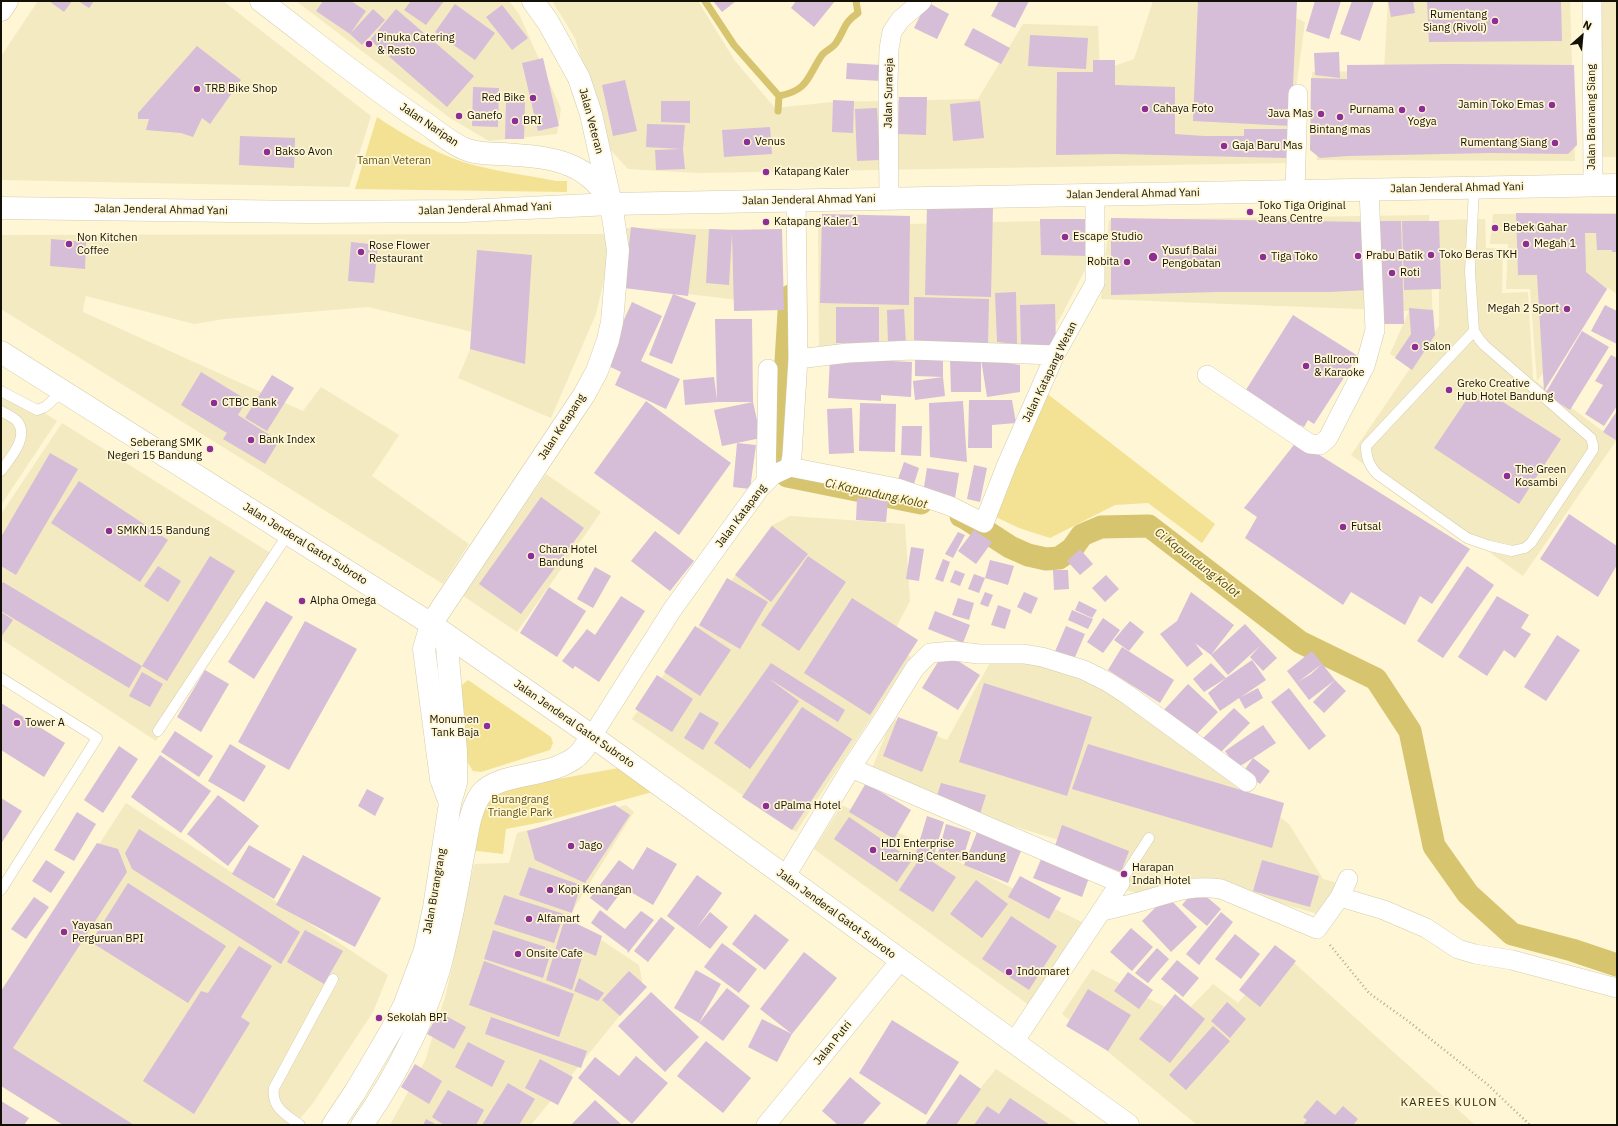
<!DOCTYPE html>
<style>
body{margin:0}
#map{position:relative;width:1618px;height:1126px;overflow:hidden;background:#fef6d4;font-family:"IBM Plex Sans",sans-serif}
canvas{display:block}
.frame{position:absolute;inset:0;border:2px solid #131005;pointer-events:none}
.north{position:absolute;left:1562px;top:16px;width:40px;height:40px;-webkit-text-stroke:3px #fef6d4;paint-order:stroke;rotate:27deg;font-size:11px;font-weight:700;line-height:16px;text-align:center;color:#131005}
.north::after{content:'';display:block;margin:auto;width:14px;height:18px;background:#131005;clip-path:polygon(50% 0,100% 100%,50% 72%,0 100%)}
</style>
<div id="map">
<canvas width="1618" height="1126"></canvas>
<div class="frame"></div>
<div class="north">N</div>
</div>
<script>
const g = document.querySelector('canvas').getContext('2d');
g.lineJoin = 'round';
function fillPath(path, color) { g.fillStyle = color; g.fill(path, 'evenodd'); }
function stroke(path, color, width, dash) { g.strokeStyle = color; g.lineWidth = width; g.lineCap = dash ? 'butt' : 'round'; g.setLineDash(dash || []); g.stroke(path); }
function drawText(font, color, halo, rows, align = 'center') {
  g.font = font + ' "IBM Plex Sans",sans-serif'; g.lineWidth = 3.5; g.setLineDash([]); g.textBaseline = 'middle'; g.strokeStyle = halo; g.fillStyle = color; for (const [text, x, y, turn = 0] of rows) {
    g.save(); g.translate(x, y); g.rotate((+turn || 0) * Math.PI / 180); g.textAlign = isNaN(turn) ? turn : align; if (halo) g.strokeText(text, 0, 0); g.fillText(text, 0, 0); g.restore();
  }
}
const built = new Path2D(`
 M38 1H223L371 116 349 187 1 180V56Z
 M296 1H509L519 14 561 109 557 134 489 141 450 118Z
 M552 1H698L735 61 775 108 832 102 978 99 1023 24 1098 26 1100 71 1134 59 1153 1H1258L1305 22 1286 163 698 173 628 169 607 146 575 38Z
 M1388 1H1570L1575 161 1317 160 1312 72 1384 71Z
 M1600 1H1617V157H1602Z
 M1617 213V294L1608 288 1537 381 1530 289H1506L1508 244H1490L1493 214Z
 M1429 215 1433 325 1405 363 1390 354 1409 311 1101 299 1109 220Z
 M1485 219 1486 248H1503L1502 293 1528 292 1533 379 1616 441 1523 576 1351 455 1439 326V220Z
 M1089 220 1085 270 1045 347 819 351 818 226Z
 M622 228 776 230 775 304 625 287Z
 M607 234 610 254 596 314 551 418 458 378 477 333 368 307 224 319 194 324 86 296 84 304 83 312 303 411 321 387 399 435 372 476 469 544 443 584 1 309V235Z
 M1 385 57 421 1 505Z
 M62 423 272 554 156 741 1 639V514Z
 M546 474 601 512 517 632 462 595Z
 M790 516 905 524 910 601 888 643 911 657 796 832 632 719 771 526Z
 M991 661 1046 664 1106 685 1289 824 1323 879 1351 887 1332 918 1193 878 1146 895 1097 883 1104 854 867 781 892 719 947 740Z
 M126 803 388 975 373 1012 313 1103 295 1125H70L1 1081V995Z
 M626 805 634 812 568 918 639 965 643 987 531 1125H390L425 1061 446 994 474 864 509 863 517 833Z
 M842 805 1094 928 1033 1008 814 849Z
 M1283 953 1475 1125H1197L1062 1014 1092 969 1182 1016 1213 984 1238 1003Z
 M996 1069 1079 1125H951Z`);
const green = new Path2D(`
 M377 117C404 135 433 152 463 162 493 171 526 175 556 181H567V192L355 189Z
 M1036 385 1215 524 1202 543 1148 503 1115 505 1050 538 1019 528 981 510Z
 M468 680 551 737 553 743 550 750 481 772 473 771 468 763 460 697 462 685Z
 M624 767 656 791 542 822 506 829 503 854 469 850 484 804 493 795 509 788Z`);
const stream = new Path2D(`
 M705 1 734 45 779 96 778 111
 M779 96C809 90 807 77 822 55 826 50 833 48 836 43 845 30 843 23 858 13L856 1`);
const canal = new Path2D(`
 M790 296 782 428 778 465 787 476 921 503
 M961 516 967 519 1010 547 1028 555 1046 559 1059 558 1072 549 1082 535 1101 527 1149 526 1300 642 1376 679 1410 731 1434 846 1468 894 1512 934 1572 950 1617 965`);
const building = new Path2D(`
 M49 1H72L64 12Z
 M78 1H94L89 8Z
 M323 1H351L366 11 350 34 316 11Z
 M411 1H444L426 25 404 10Z
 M713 1H736L722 12Z
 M796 1H835L814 27 791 8Z
 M999 1H1029L1015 28 991 16Z
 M1198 1 1297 2 1291 126 1193 121Z
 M1315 1H1341L1329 39 1306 31Z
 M1352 1H1374L1360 41 1340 34Z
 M1388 1H1413L1415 13 1391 17Z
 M1427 1H1561L1562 41 1429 42Z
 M927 2 949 14 937 39 914 28Z
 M455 4 495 33 475 60 435 32Z
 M502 5 528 38 512 50 486 17Z
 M373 9 385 20 362 45 350 34Z
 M396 9 474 76 447 107 370 40Z
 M973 28 1010 48 1001 64 964 45Z
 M1030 35 1088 38 1086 69 1028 66Z
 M197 46 241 80 210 124 202 118 193 137 181 133 146 130 149 119H138V113Z
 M1339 52 1340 78 1315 75 1314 53Z
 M543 58 559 126 538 131 522 63Z
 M1093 60H1115V85L1175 87V134L1204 136H1244V129H1291L1292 151 1286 158 1115 154 1056 155 1057 72H1093Z
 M847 63 881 65V81L846 79Z
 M1451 64 1574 65 1577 145 1568 154 1491 153 1348 156 1320 158 1310 150 1311 78 1347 79V65Z
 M625 80 637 131 613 136 602 85Z
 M473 87 499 88 498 127 472 126Z
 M899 97H927L926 135 898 134Z
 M833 100 854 101 853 133 832 132Z
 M506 101 525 102 524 139H505Z
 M661 101H690V123L661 122Z
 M980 101 984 138 953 141 950 104Z
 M877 108 880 160 857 161 855 109Z
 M647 124 685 125 683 149 685 169 656 170 655 150 681 149 646 147Z
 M770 127 772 154 724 157 722 130Z
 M240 136 295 138 294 168 239 165Z
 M927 205 993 207 991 297 925 295Z
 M1516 213 1617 214V252H1612V250H1597L1596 233H1585L1586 272 1607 289 1544 391 1537 275H1518Z
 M822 214 910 216 909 305 820 303Z
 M1111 218 1369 222V290L1329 292H1217L1111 295Z
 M1040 219H1090V256L1041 255Z
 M1379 221H1401L1404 324H1382Z
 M1402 221H1439L1441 289 1404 290Z
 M631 227 696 235 688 296 624 288Z
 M709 229 732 230 782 229 784 310 734 311 732 233 729 285 706 283Z
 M51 239 86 242 85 269 50 266Z
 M351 242 378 245 374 283 348 281Z
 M477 250 532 255 525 364 470 349Z
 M1016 292 1017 344 997 342 995 293Z
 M673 294 696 303 672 364 649 355Z
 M914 297 989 299 988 346 914 344Z
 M632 302 662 316 641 361 680 379 666 409 615 385 621 372 604 364Z
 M1055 304 1056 345 1021 346 1020 305Z
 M1605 305 1617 311V344L1591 331Z
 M836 307H879V343H836Z
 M1409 308 1433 310 1435 335 1412 370 1395 358 1411 334Z
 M904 309 906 343 888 344 887 310Z
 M1293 315 1358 356 1314 424 1308 420 1304 427 1300 425 1298 428 1244 393Z
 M715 319H752L753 402H717L685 405 683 380 714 377 717 400Z
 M1582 331 1609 347 1570 410 1545 394Z
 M1611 355 1617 358V406L1604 426 1585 414 1603 385 1595 381Z
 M830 358 912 362 911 397 881 395V401L828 398Z
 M915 359 943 360V377L915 376Z
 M950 359H981V392H951Z
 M981 359 1020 365V392L987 397Z
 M201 372 247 400 238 415 279 441 265 464 223 439 227 433 181 405Z
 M272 375 294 388 267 431 245 418Z
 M943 377 945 396 915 400 913 381Z
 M1476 394 1492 395 1561 439 1519 504 1434 448 1465 402Z
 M969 400H1012L1016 423 992 425V448H968Z
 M646 401 731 463 679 535 594 473Z
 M963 401 967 462 930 457 929 403Z
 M753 402 761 438 722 446 714 410Z
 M860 403 896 404 895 452 859 451Z
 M852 408 854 453 829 454 827 409Z
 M1617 411V441L1603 432Z
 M902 426H922L921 456 901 455Z
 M1297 441 1470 549 1432 604 1420 596 1405 625 1351 592 1343 605 1245 538 1257 517 1244 508Z
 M737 443 756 445 750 489 733 487Z
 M50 453 78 469 16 575 1 566V537Z
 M904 462 919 468 913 487 897 482Z
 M974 465 987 468 980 502 967 499Z
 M927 468 959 473 955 498 923 493Z
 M79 481 168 540 140 582 51 523Z
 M541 497 584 528 521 614 479 584Z
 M857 498 888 500 886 522 856 520Z
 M1569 514 1617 546V565L1598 597 1540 559Z
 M772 526 808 554 771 602 735 575Z
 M974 530 992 542 976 564 958 551Z
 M655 531 694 561 670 591 631 561Z
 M958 532 965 535 953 558 945 554Z
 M911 547 924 549 919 581 906 579Z
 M1080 549 1093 564 1080 575 1067 561Z
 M210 556 235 571 167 681 142 666Z
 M808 556 846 582 799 651 761 625Z
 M943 559 950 562 943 582 935 579Z
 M990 560 1014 566 1008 585 985 578Z
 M158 566 181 581 168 602 144 586Z
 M1467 566 1494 585 1443 658 1417 641Z
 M595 567 611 576 593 608 577 599Z
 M955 570 965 574 960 586 950 582Z
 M1053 570H1068L1069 589 1054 590Z
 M974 574 985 578 979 593 968 589Z
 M1106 575 1119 589 1105 602 1092 588Z
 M727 578 768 602 740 649 699 625Z
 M3 582 142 666 129 688 1 611V585Z
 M549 587 586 611 557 657 520 633Z
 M985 592 993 595 988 607 980 604Z
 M1024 592 1038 598 1031 614 1017 607Z
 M1191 592 1234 625 1211 655 1245 624 1277 658 1263 671 1250 657 1260 646 1228 675 1211 655 1195 643 1203 654 1187 667 1160 634 1177 621Z
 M621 596 645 611 599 682 575 666 573 669 562 661 587 629 595 635Z
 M1497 596 1529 615 1521 628 1531 634 1515 658 1504 650 1487 676 1458 657Z
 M852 598 918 640 870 715 804 673Z
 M958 598 974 603 969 620 952 615Z
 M266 601 293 617 254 679 228 662Z
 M1079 601 1097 610 1092 618 1075 610Z
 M998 605 1011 610 1005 629 991 625Z
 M1072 610 1093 619 1088 629 1068 620Z
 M935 611 970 625 963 643 928 629Z
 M1 612 13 620 1 637Z
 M1103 618 1120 630 1103 653 1087 642Z
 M305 621 357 649 289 770 238 742Z
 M1130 621 1144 632 1129 651 1114 640Z
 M695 626 731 650 700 696 664 672Z
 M1066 626 1085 634 1072 664 1053 656Z
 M1557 635 1580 650 1546 701 1524 687Z
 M1122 647 1174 680 1160 703 1108 670Z
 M1312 651 1335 680 1309 700 1287 671ZM1322 664 1311 674 1298 682Z
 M944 652 980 675 958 710 922 688Z
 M1252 660 1266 680 1241 697 1258 688 1263 698 1245 709 1239 698 1220 711 1208 693 1226 678 1204 692 1193 679 1211 663 1226 678Z
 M771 663 845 710 838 722 768 678 799 701 750 769 714 743Z
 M205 670 229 684 201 732 177 717Z
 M142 672 163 684 150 707 129 696Z
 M657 675 693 699 672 732 635 709Z
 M1335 680 1346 691 1324 713 1313 702Z
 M984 683 1092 717 1067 796 959 762Z
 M1188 684 1218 712 1191 740 1162 712Z
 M1289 688 1326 736 1309 750 1271 702Z
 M1 703 65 743 44 777 1 750Z
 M802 707 852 739 792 830 742 797Z
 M1234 708 1250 723 1215 758 1199 742Z
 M700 712 719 723 703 750 684 738Z
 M898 717 938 732 922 772 883 756Z
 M1263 725 1276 743 1253 758 1270 771 1260 784 1243 772 1253 758 1237 768 1225 751Z
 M175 731 213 756 199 777 161 752Z
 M230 744 266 766 244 802 208 781Z
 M1088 744 1284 803 1272 848 1072 789Z
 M119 746 138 759 103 813 84 800Z
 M160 755 211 791 181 833 131 797Z
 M866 783 911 810 894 839 849 812Z
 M941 783 986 795 980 814 935 802Z
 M367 789 384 798 375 816 358 806Z
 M218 795 259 826 228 866 187 834Z
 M1 798 22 811 1 844Z
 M615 805 630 815 585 883 535 860 527 831Z
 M77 812 96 824 74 861 54 850Z
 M927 816 944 822 933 858 916 853Z
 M849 817 912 860 897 882 834 839Z
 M946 824 971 832 962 861 938 854Z
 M1062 825 1129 851 1121 872 1055 846Z
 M139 829 300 932 281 964 132 869 125 853Z
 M977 832 1021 851 1008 883 964 865Z
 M97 843 118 849 127 872 13 1048 134 1125H63L1 1086V991Z
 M249 845 291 869 274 899 232 874Z
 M647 847 677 864 653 905 624 888 607 911 590 898 619 860 633 870Z
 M303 855 381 898 355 947 276 905Z
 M922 855 956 877 933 912 899 890Z
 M1042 857 1090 875 1082 897 1033 878Z
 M46 860 65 872 51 893 32 881Z
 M1262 860 1319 876 1310 907 1253 891Z
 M529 867 581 885 572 913 519 895Z
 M697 875 722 893 696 929 710 912 728 927 710 949 667 916Z
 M1020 876 1061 898 1049 919 1008 897Z
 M976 880 1008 904 982 938 950 914Z
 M128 883 226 946 188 1003 91 942Z
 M1196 888 1221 909 1207 926 1182 905Z
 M504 895 564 914 554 943 494 924Z
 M1167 896 1197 927 1171 952 1142 921Z
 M34 897 49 907 26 939 11 929Z
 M600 910 625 929 641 911 654 920 628 953 627 950 591 923Z
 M1221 912 1233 922 1199 965 1186 954Z
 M755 914 789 940 765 970 732 944Z
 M1011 916 1057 946 1029 990 982 959Z
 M661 917 675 928 648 962 634 951Z
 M565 918 602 936 596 956 584 951 572 990 546 980Z
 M1131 928 1153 947 1132 971 1110 952Z
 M305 930 343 951 324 984 287 962Z
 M493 930 552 949 543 978 484 959Z
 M1235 934 1260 954 1241 979 1215 959Z
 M722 943 757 969 739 993 704 967Z
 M1275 945 1296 961 1260 1007 1239 990Z
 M239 946 272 966 241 1017 250 1023 194 1114 143 1081 201 991 208 993Z
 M1157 948 1169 959 1148 983 1135 973Z
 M804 952 837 978 792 1034 760 1009Z
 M1177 960 1199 978 1183 997 1161 979Z
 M484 961 574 994 559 1037 469 1005Z
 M696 970 721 984 699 1023 727 988 750 1006 723 1041 699 1023 674 1008Z
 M629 971 647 987 620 1016 602 1000Z
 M1128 972 1153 990 1139 1009 1114 991Z
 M579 978 604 993 598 1001 574 991Z
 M1088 989 1131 1015 1108 1051 1066 1026Z
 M651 992 699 1037 665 1072 618 1026Z
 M1175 994 1205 1019 1170 1063 1139 1039Z
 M1227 1002 1246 1019 1230 1038 1211 1021Z
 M439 1012 466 1027 454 1049 427 1034Z
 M491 1017 587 1051 581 1068 485 1034Z
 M762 1019 792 1034 777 1062 748 1047Z
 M892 1020 959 1062 926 1115 859 1073Z
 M1213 1026 1230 1041 1186 1090 1169 1075Z
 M706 1041 751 1078 723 1113 677 1076Z
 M468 1042 505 1061 492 1087 455 1067Z
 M636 1056 668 1083 632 1124 578 1078 595 1057 619 1076Z
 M540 1059 573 1077 558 1105 525 1088Z
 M415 1064 442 1081 429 1104 401 1087Z
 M960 1074 981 1089 956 1125H925Z
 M850 1077 881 1103 862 1125H838L822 1111Z
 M508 1083 535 1099 519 1125H482Z
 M448 1090 484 1110 476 1125H444L432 1117Z
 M1010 1098 1034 1114 1050 1125H974L987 1106 999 1114Z
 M595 1100 622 1125H571Z
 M1317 1100 1335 1115 1343 1106 1358 1119 1353 1125H1303L1307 1120 1303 1117Z
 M1 1101 29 1118 24 1125H1Z
 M426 1119 437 1125H423Z`);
const path = new Path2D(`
 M1330 945 1369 993 1408 1021 1487 1084 1530 1125`);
const lane = new Path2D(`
 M1474 188 1470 272 1474 331 1479 339 1484 345 1591 438 1593 445V450L1531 543 1525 548 1512 551 1490 546 1467 538 1377 474C1369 465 1366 458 1366 446L1474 331
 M1 391 37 410 45 407 63 391
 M1 411C6 414 13 417 17 421 30 437 10 458 1 471
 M1 678 97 738 1 890
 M158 731 288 534
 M1120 883 1149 838
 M300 1125C286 1115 271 1107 274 1088L333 979`);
const street = new Path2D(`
 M1592 1 1593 186
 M1295 191 1298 94
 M889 198 888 85 889 49 892 32 900 20 922 1
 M798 359 848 353 912 350 1055 355
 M1207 375 1310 444 1320 445 1328 438 1365 366 1375 330 1369 190
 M790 467 897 488 950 506 984 523 1007 464 1055 355 1095 283V195
 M766 481 768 369
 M592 736 672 610 760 488 773 475 790 467 792 455 798 359 796 200
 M851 768 1120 883 1014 1042
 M785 877 851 768 886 715 915 668 930 653 953 651 979 654H1024L1042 657 1084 670 1108 682 1128 695 1247 782
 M1340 897 1384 910 1426 928 1458 949 1475 954 1512 960 1617 988
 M1103 911C1115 908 1127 905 1139 902 1169 894 1188 884 1221 889L1317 929 1340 897 1348 879
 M766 1125 900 961`);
const secondary = new Path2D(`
 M261 1C314 41 366 84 422 121 436 130 450 143 465 149 477 154 492 154 504 154 546 157 584 159 608 198
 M1 10 7 1
 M431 624 584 395 597 371 608 340 612 322 618 250 611 204 591 114 579 78 548 22 533 1
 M333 1125 355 1092 391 1031 404 1006 425 950 434 908 450 803 456 783V751L446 635
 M362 1125C396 1077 431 1008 444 950 451 921 457 891 462 861 467 840 468 812 481 794 495 775 538 776 560 766 565 764 571 761 576 757 582 753 587 743 592 736`);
const primary = new Path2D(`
 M1 208 309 212 464 211 611 204 1617 185
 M1 352 431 624 592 736 1128 1125
 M431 624 424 649 441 779 450 803`);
const markers = [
 [1495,21,4,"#8d2d96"],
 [369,44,4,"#8d2d96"],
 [197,89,4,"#8d2d96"],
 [533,98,4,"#8d2d96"],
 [1552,105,4,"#8d2d96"],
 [1145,109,4,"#8d2d96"],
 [1422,109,4,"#8d2d96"],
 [1402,110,4,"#8d2d96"],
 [1321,114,4,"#8d2d96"],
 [459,116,4,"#8d2d96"],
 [1340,117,4,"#8d2d96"],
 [515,121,4,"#8d2d96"],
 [747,142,4,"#8d2d96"],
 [1555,143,4,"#8d2d96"],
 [1224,146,4,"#8d2d96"],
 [267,152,4,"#8d2d96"],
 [766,172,4,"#8d2d96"],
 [1250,212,4,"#8d2d96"],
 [766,222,4,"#8d2d96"],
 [1495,228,4,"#8d2d96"],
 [1065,237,4,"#8d2d96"],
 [69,244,4,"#8d2d96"],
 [1526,244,4,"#8d2d96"],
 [361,252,4,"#8d2d96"],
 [1431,255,4,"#8d2d96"],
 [1358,256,4,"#8d2d96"],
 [1153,257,5,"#8d2d96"],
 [1263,257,4,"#8d2d96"],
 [1127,262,4,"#8d2d96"],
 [1392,273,4,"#8d2d96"],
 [1567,309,4,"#8d2d96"],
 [1415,347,4,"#8d2d96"],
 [1306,366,4,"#8d2d96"],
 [1449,390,4,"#8d2d96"],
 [214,403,4,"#8d2d96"],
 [251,440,4,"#8d2d96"],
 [210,449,4,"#8d2d96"],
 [1507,476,4,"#8d2d96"],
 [1343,527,4,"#8d2d96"],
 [109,531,4,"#8d2d96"],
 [531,556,4,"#8d2d96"],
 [302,601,4,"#8d2d96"],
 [17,723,4,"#8d2d96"],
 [487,726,4,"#8d2d96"],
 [766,806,4,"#8d2d96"],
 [571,846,4,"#8d2d96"],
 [873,850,4,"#8d2d96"],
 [1124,874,4,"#8d2d96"],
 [550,890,4,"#8d2d96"],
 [529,919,4,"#8d2d96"],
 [64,932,4,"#8d2d96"],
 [518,954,4,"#8d2d96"],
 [1009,972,4,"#8d2d96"],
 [379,1018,4,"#8d2d96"]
];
const poiNames = [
 ["Rumentang",1487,15,"right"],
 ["Siang (Rivoli)",1487,28,"right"],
 ["Pinuka Catering",377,38],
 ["& Resto",377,51],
 ["TRB Bike Shop",205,89],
 ["Red Bike",525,98,"right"],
 ["Jamin Toko Emas",1544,105,"right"],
 ["Cahaya Foto",1153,109],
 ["Purnama",1394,110,"right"],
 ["Java Mas",1313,114,"right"],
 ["Ganefo",467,116],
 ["BRI",523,121],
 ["Yogya",1422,122,"center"],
 ["Bintang mas",1340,130,"center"],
 ["Venus",755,142],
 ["Rumentang Siang",1547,143,"right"],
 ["Gaja Baru Mas",1232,146],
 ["Bakso Avon",275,152],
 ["Katapang Kaler",774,172],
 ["Toko Tiga Original",1258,206],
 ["Jeans Centre",1258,219],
 ["Katapang Kaler 1",774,222],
 ["Bebek Gahar",1503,228],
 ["Escape Studio",1073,237],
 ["Non Kitchen",77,238],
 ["Coffee",77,251],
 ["Megah 1",1534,244],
 ["Rose Flower",369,246],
 ["Restaurant",369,259],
 ["Yusuf Balai",1162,251],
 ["Pengobatan",1162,264],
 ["Toko Beras TKH",1439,255],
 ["Prabu Batik",1366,256],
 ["Tiga Toko",1271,257],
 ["Robita",1119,262,"right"],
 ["Roti",1400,273],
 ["Megah 2 Sport",1559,309,"right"],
 ["Salon",1423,347],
 ["Ballroom",1314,360],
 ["& Karaoke",1314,373],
 ["Greko Creative",1457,384],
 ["Hub Hotel Bandung",1457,397],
 ["CTBC Bank",222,403],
 ["Bank Index",259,440],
 ["Seberang SMK",202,443,"right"],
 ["Negeri 15 Bandung",202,456,"right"],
 ["The Green",1515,470],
 ["Kosambi",1515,483],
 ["Futsal",1351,527],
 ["SMKN 15 Bandung",117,531],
 ["Chara Hotel",539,550],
 ["Bandung",539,563],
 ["Alpha Omega",310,601],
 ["Monumen",479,720,"right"],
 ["Tank Baja",479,733,"right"],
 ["Tower A",25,723],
 ["dPalma Hotel",774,806],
 ["HDI Enterprise",881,844],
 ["Learning Center Bandung",881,857],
 ["Jago",579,846],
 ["Harapan",1132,868],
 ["Indah Hotel",1132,881],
 ["Kopi Kenangan",558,890],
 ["Alfamart",537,919],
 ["Yayasan",72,926],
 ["Perguruan BPI",72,939],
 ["Onsite Cafe",526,954],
 ["Indomaret",1017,972],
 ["Sekolah BPI",387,1018]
];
const streetNames = [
 ["Jalan Surareja",889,93,-89],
 ["Jalan Baranang Siang",1592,117,-90],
 ["Jalan Veteran",591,121,75],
 ["Jalan Naripan",429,125,34],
 ["Jalan Jenderal Ahmad Yani",1457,188,-1],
 ["Jalan Jenderal Ahmad Yani",1133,194,-1],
 ["Jalan Jenderal Ahmad Yani",809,200,-1],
 ["Jalan Jenderal Ahmad Yani",485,209,-2],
 ["Jalan Jenderal Ahmad Yani",161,210,1],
 ["Jalan Katapang Wetan",1050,372,-64],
 ["Jalan Ketapang",562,427,-57],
 ["Jalan Katapang",741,516,-53],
 ["Jalan Jenderal Gatot Subroto",305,544,32],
 ["Jalan Jenderal Gatot Subroto",574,724,35],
 ["Jalan Burangrang",435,891,-80],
 ["Jalan Jenderal Gatot Subroto",836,914,36],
 ["Jalan Putri",833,1043,-51]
];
const parkNames = [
 ["Taman Veteran",394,161],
 ["Burangrang",520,800],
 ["Triangle Park",520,813]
];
const waterNames = [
 ["Ci Kapundung Kolot",876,494,12],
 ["Ci Kapundung Kolot",1197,563,38]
];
const neighbourhoodNames = [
 ["KAREES KULON",1449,1103]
];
fillPath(built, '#f3eac1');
fillPath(green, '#f3e293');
stroke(stream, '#d6c46f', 7);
stroke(canal, '#d6c46f', 23);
fillPath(building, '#d6bdd8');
stroke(lane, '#d3ccab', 11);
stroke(street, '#d3ccab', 20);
stroke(secondary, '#d3ccab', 23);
stroke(primary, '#d3ccab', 23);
stroke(path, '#b0a98f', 2.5, [1, 3]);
stroke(lane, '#fff', 10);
stroke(street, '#fff', 19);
stroke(secondary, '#fff', 22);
stroke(primary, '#fff', 22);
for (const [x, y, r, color] of markers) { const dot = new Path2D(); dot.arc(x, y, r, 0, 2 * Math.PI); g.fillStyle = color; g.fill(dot); stroke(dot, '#fef6d4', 1.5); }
drawText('11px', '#131005', '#fef6d4', poiNames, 'left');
drawText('11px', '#131005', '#fef6d4', streetNames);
drawText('11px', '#605412', '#fef6d4', parkNames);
drawText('italic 12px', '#544700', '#fef6d4', waterNames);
g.letterSpacing = '1px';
drawText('12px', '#352f12', '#fef6d4', neighbourhoodNames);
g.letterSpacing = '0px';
</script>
